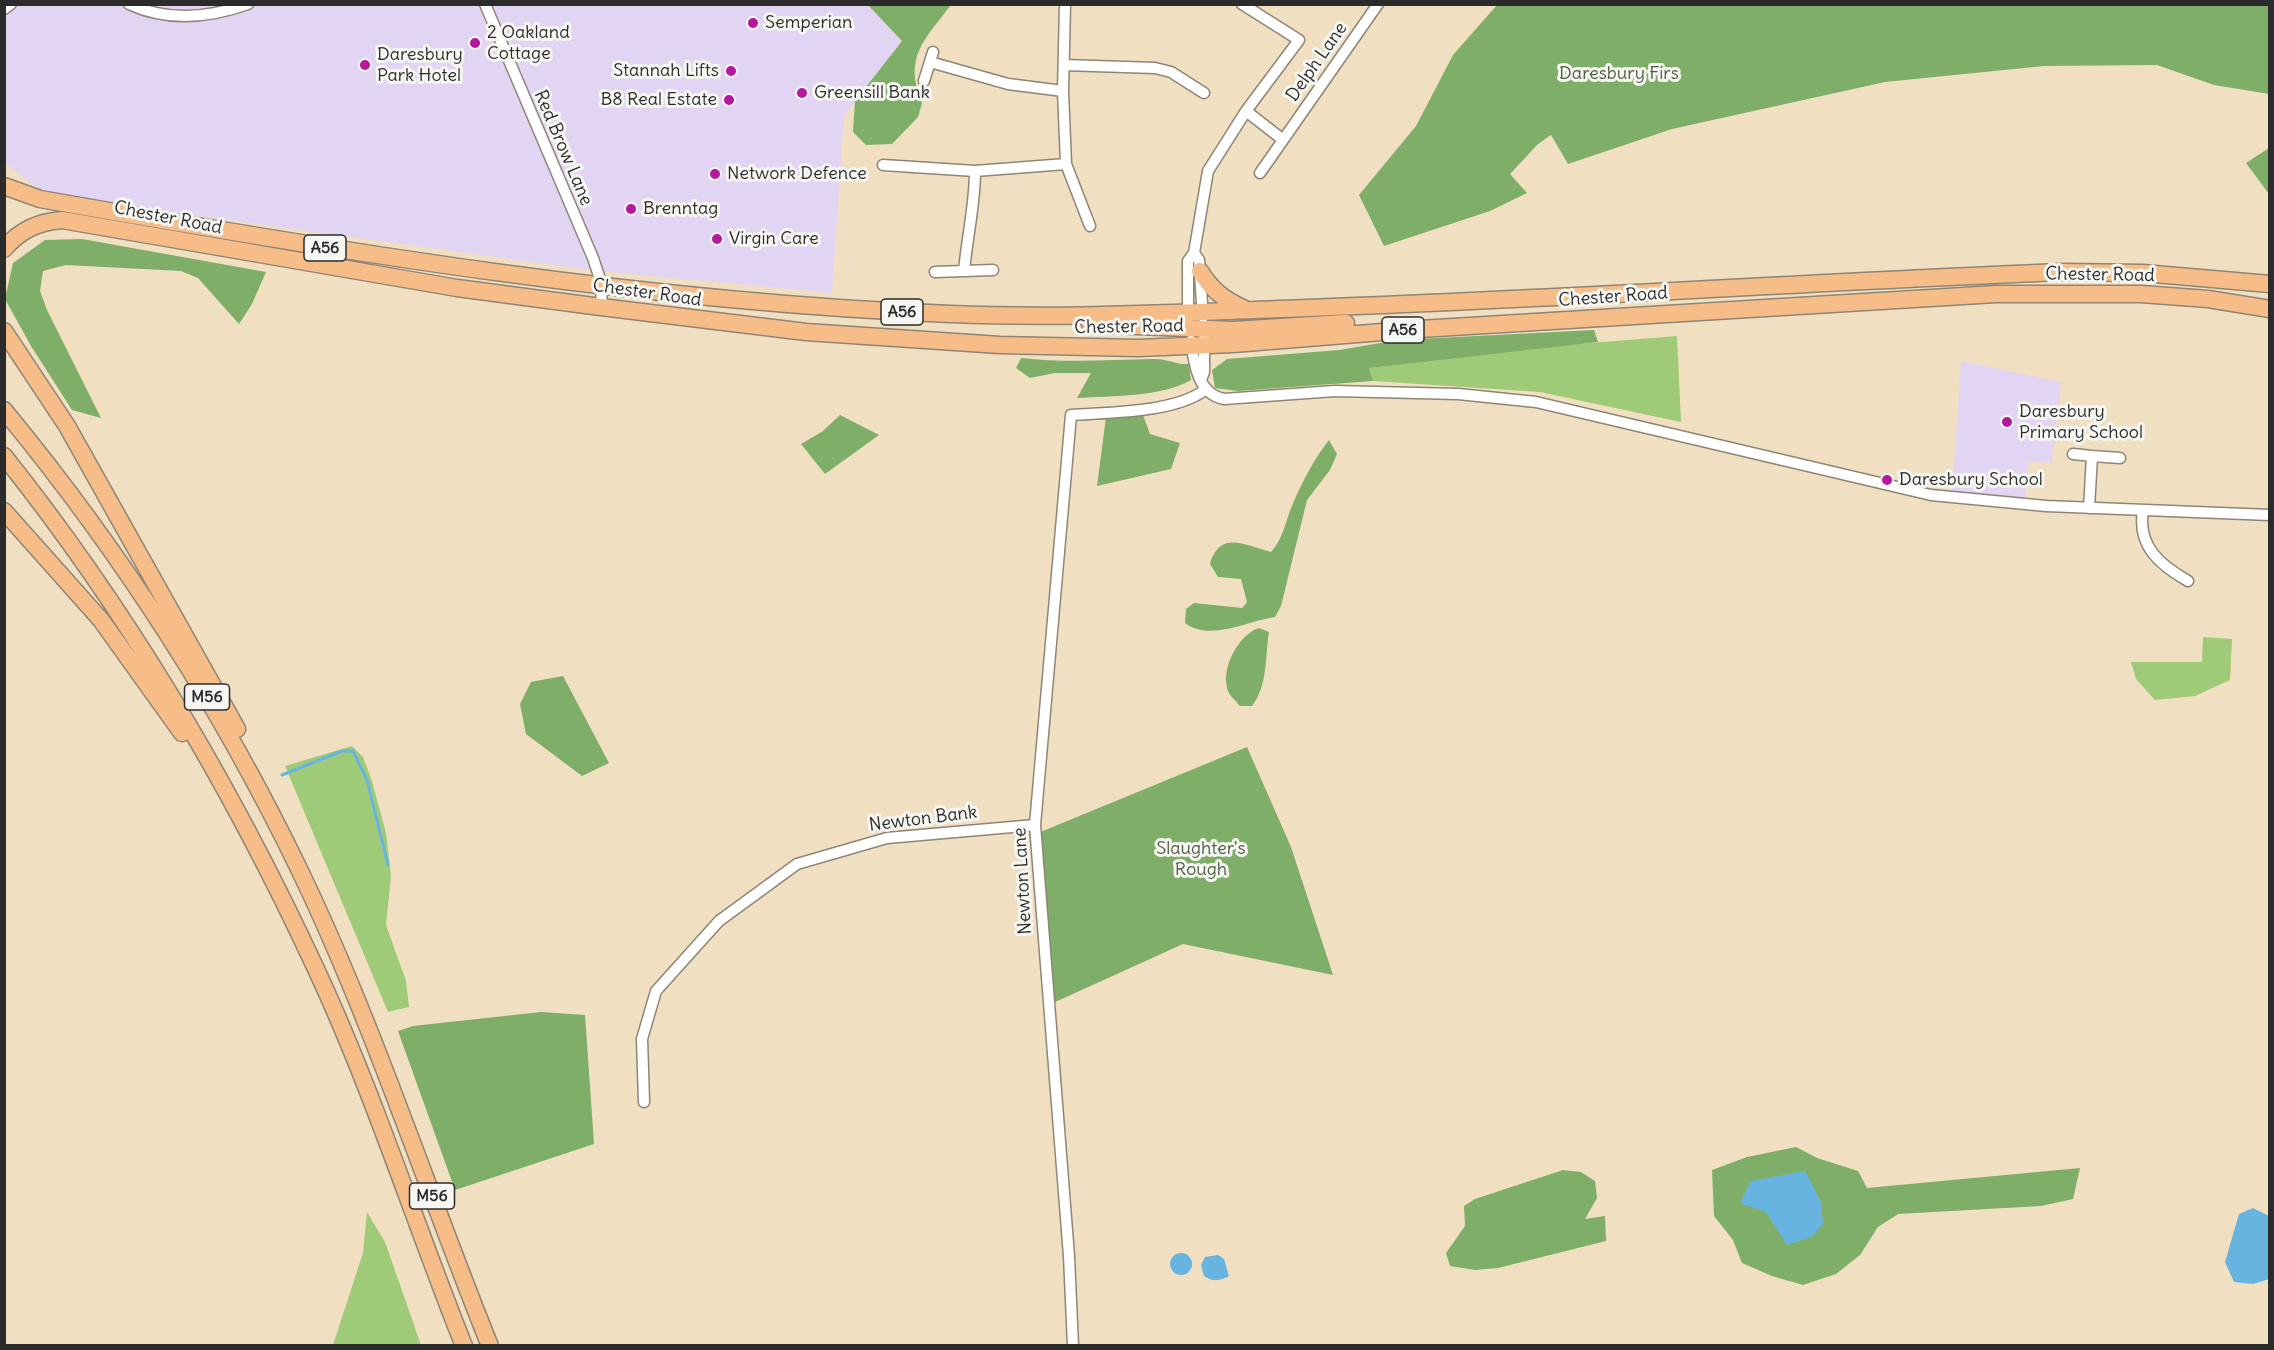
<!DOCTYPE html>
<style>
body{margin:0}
#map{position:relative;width:2274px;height:1350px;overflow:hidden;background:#f1dfc1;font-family:Delius,sans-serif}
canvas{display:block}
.frame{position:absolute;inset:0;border:6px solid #2b2b2b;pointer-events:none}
</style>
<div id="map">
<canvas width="2274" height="1350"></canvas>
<div class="frame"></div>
</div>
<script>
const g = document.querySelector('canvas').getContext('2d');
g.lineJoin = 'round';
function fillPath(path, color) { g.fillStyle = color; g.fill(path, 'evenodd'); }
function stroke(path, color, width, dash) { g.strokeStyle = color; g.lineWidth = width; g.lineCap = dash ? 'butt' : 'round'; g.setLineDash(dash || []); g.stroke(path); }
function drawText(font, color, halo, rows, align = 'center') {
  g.font = font + ' Delius,sans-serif'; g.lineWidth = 6; g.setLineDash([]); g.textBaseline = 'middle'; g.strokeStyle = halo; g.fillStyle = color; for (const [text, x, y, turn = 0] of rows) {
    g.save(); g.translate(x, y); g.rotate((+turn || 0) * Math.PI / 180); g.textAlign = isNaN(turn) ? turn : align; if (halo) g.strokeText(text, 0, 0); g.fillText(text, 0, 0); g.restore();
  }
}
const built = new Path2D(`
 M4 5H936L901 42 844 116 832 293 598 271 46 195 5 163Z
 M1961 361 2061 382 2052 463 2029 461 2025 500 1952 494Z`);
const green = new Path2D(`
 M1677 336 1681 422 1540 392 1373 381 1369 368 1517 349Z
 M2203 637 2232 639 2230 680 2195 696 2155 700 2136 679 2131 662H2202Z
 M352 746 363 757 372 781 386 833 391 876 386 925 406 981 409 1007 388 1012 285 766Z
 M367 1212 385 1242 421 1345H333L363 1253Z`);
const forest = new Path2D(`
 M868 5H951C924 40 903 58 922 103L918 117 892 144 866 145 853 132 855 101 902 41Z
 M1497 5H2269V94L2214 85 2157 65 2044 66 1885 82 1672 129 1568 164 1551 135 1538 144 1510 174 1527 193 1490 211 1384 246 1359 195 1416 126 1453 55Z
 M2269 148V194L2246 163Z
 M82 239 266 272 252 304 239 324 198 278 181 271 66 265 43 271 40 291 47 310 101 418 72 410 31 346 5 299 13 263 45 240Z
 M1594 330 1598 342 1369 368 1373 381 1238 391 1215 388 1212 370 1227 359 1339 350 1398 340Z
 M1021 358C1064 363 1109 360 1153 359 1166 358 1176 365 1189 364L1191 380C1162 397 1111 396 1077 398L1091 373H1055L1030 378 1016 368Z
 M840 415 879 435 825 474 801 444 823 431Z
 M1143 415 1150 434 1180 443 1171 469 1097 486 1106 417Z
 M1329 440 1337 454 1330 470 1307 500 1281 606 1275 617C1247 621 1210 642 1185 623L1186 609 1194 603 1242 608 1247 602 1241 579 1218 577 1210 564C1220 529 1246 546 1271 552 1284 538 1286 518 1294 501 1304 479 1314 459 1329 440Z
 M1259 628 1269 632C1265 656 1268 686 1252 706H1240C1237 702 1230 696 1228 691 1220 669 1238 635 1259 628Z
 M563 676 609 763 582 776 526 734 520 704 531 682Z
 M1247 747 1291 847 1333 975 1183 944 1053 1003 1038 833Z
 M541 1012 585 1015 594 1144 455 1190 398 1031 413 1026Z
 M1796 1147 1817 1158 1858 1171 1867 1188 2080 1168 2073 1199 2041 1206 1898 1214 1878 1227 1860 1255 1836 1274 1803 1285 1772 1276 1742 1263 1733 1240 1714 1216 1712 1170 1747 1157Z
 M1563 1170 1581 1172 1595 1181 1597 1198 1585 1219 1605 1216 1606 1241 1498 1268 1475 1270 1450 1266 1446 1253 1465 1226 1464 1206 1475 1199Z`);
const water = new Path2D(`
 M1805 1171 1821 1202 1823 1224 1811 1237 1787 1245 1766 1212 1740 1203 1751 1181Z
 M2253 1208 2269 1216V1279L2253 1284 2234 1282 2225 1262 2239 1214Z
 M1170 1264a11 11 0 1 1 22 0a11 11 0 1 1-22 0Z
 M1218 1255 1224 1259 1229 1276C1220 1281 1213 1282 1204 1276L1201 1265 1205 1257Z`);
const stream = new Path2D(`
 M282 775 342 751H353L367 780 388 865`);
const minor = new Path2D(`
 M129 4C168 22 209 18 248 4
 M485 4 593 258 602 285 601 307
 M1065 4 1063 91 1066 164 1090 226
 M4 9 11 4
 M930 62 1008 84 1063 91
 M1064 65 1155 68 1171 72 1204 93
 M924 81 933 52
 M1246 111 1282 139
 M883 165 975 171 1066 164
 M1260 173 1378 4
 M1194 253 1199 260 1203 317
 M964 271C967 237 975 205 975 171
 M935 272 993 270
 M1188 317V261L1194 253 1208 171 1246 111 1299 40 1242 4
 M1191 341C1194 364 1198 394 1224 399L1335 391 1458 394 1536 402 1931 495 2046 506 2270 515
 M1201 380 1204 372V339
 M2073 454 2092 456
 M2089 508 2092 456 2120 458
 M2143 511C2137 546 2160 565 2188 581
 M644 1102 642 1039 656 991 719 921 797 864 887 838 1035 825
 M1073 1346 1069 1256 1035 825 1071 415C1110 412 1176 413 1206 389`);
const highway = new Path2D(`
 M4 186 40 199C342 252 645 302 951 314 1070 319 1190 312 1308 308 1560 299 1811 282 2063 272L2143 273 2270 284
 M4 249C20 230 38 222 62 220L457 288 601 307 806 332 1000 345 1138 348 1233 344 1420 329 1996 294H2141L2208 299 2270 309
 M1200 271C1212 290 1223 299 1243 308
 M1090 324 1233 330 1346 323
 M4 331 67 426 237 729
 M4 410C121 552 220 705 300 871 374 1025 426 1188 490 1346
 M4 456C130 614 231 786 316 969 373 1091 414 1221 464 1346
 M4 511 101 620 182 733`);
const markers = [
 [753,23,6,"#b5179e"],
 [475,43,6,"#b5179e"],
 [365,65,6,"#b5179e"],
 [731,71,6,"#b5179e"],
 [802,93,6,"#b5179e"],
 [729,100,6,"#b5179e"],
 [715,174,6,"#b5179e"],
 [631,209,6,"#b5179e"],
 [717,239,6,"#b5179e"],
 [2007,422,6,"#b5179e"],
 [1887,480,6,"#b5179e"]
];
const shields = [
 [325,248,42],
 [902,312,42],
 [1403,330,42],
 [207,697,45],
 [432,1196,45]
];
const shieldNames = [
 ["A56",325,248],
 ["A56",902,312],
 ["A56",1403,330],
 ["M56",207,697],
 ["M56",432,1196]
];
const poiNames = [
 ["Semperian",765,23],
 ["2 Oakland",487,33],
 ["Cottage",487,54],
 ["Daresbury",377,55],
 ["Park Hotel",377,76],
 ["Stannah Lifts",719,71,"right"],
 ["Greensill Bank",814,93],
 ["B8 Real Estate",717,100,"right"],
 ["Network Defence",727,174],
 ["Brenntag",643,209],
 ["Virgin Care",729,239],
 ["Daresbury",2019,412],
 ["Primary School",2019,433],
 ["Daresbury School",1899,480]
];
const streetNames = [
 ["Delph Lane",1317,62,-55],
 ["Red Brow Lane",563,148,67],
 ["Chester Road",168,218,11],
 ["Chester Road",2100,275,1],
 ["Chester Road",647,293,8],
 ["Chester Road",1613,297,-4],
 ["Chester Road",1129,327,-1],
 ["Newton Bank",923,819,-7],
 ["Newton Lane",1023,881,-93]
];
const parkNames = [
 ["Daresbury Firs",1619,74],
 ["Slaughter's",1201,849],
 ["Rough",1201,870]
];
fillPath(built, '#e2d4f3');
fillPath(green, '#9fca77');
fillPath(forest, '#7fae68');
fillPath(water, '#68b4e1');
stroke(stream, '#68b4e1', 3);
stroke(minor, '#8e8576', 13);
stroke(highway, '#8e8576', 19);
stroke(minor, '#fff', 10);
stroke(highway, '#f7bd88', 16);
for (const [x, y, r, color] of markers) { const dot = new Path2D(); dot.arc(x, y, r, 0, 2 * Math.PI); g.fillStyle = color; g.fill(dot); stroke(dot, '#f6f6f2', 2); }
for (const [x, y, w] of shields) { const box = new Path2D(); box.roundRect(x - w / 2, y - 13, w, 26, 4.5); g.fillStyle = '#f6f6f2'; g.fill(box); stroke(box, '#2b2b2b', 1.5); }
drawText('bold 16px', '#2b2b2b', null, shieldNames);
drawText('18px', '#2b2b2b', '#f6f6f2', poiNames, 'left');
drawText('18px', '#2b2b2b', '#f6f6f2', streetNames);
drawText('18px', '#4e5b42', '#f6f6f2', parkNames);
</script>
